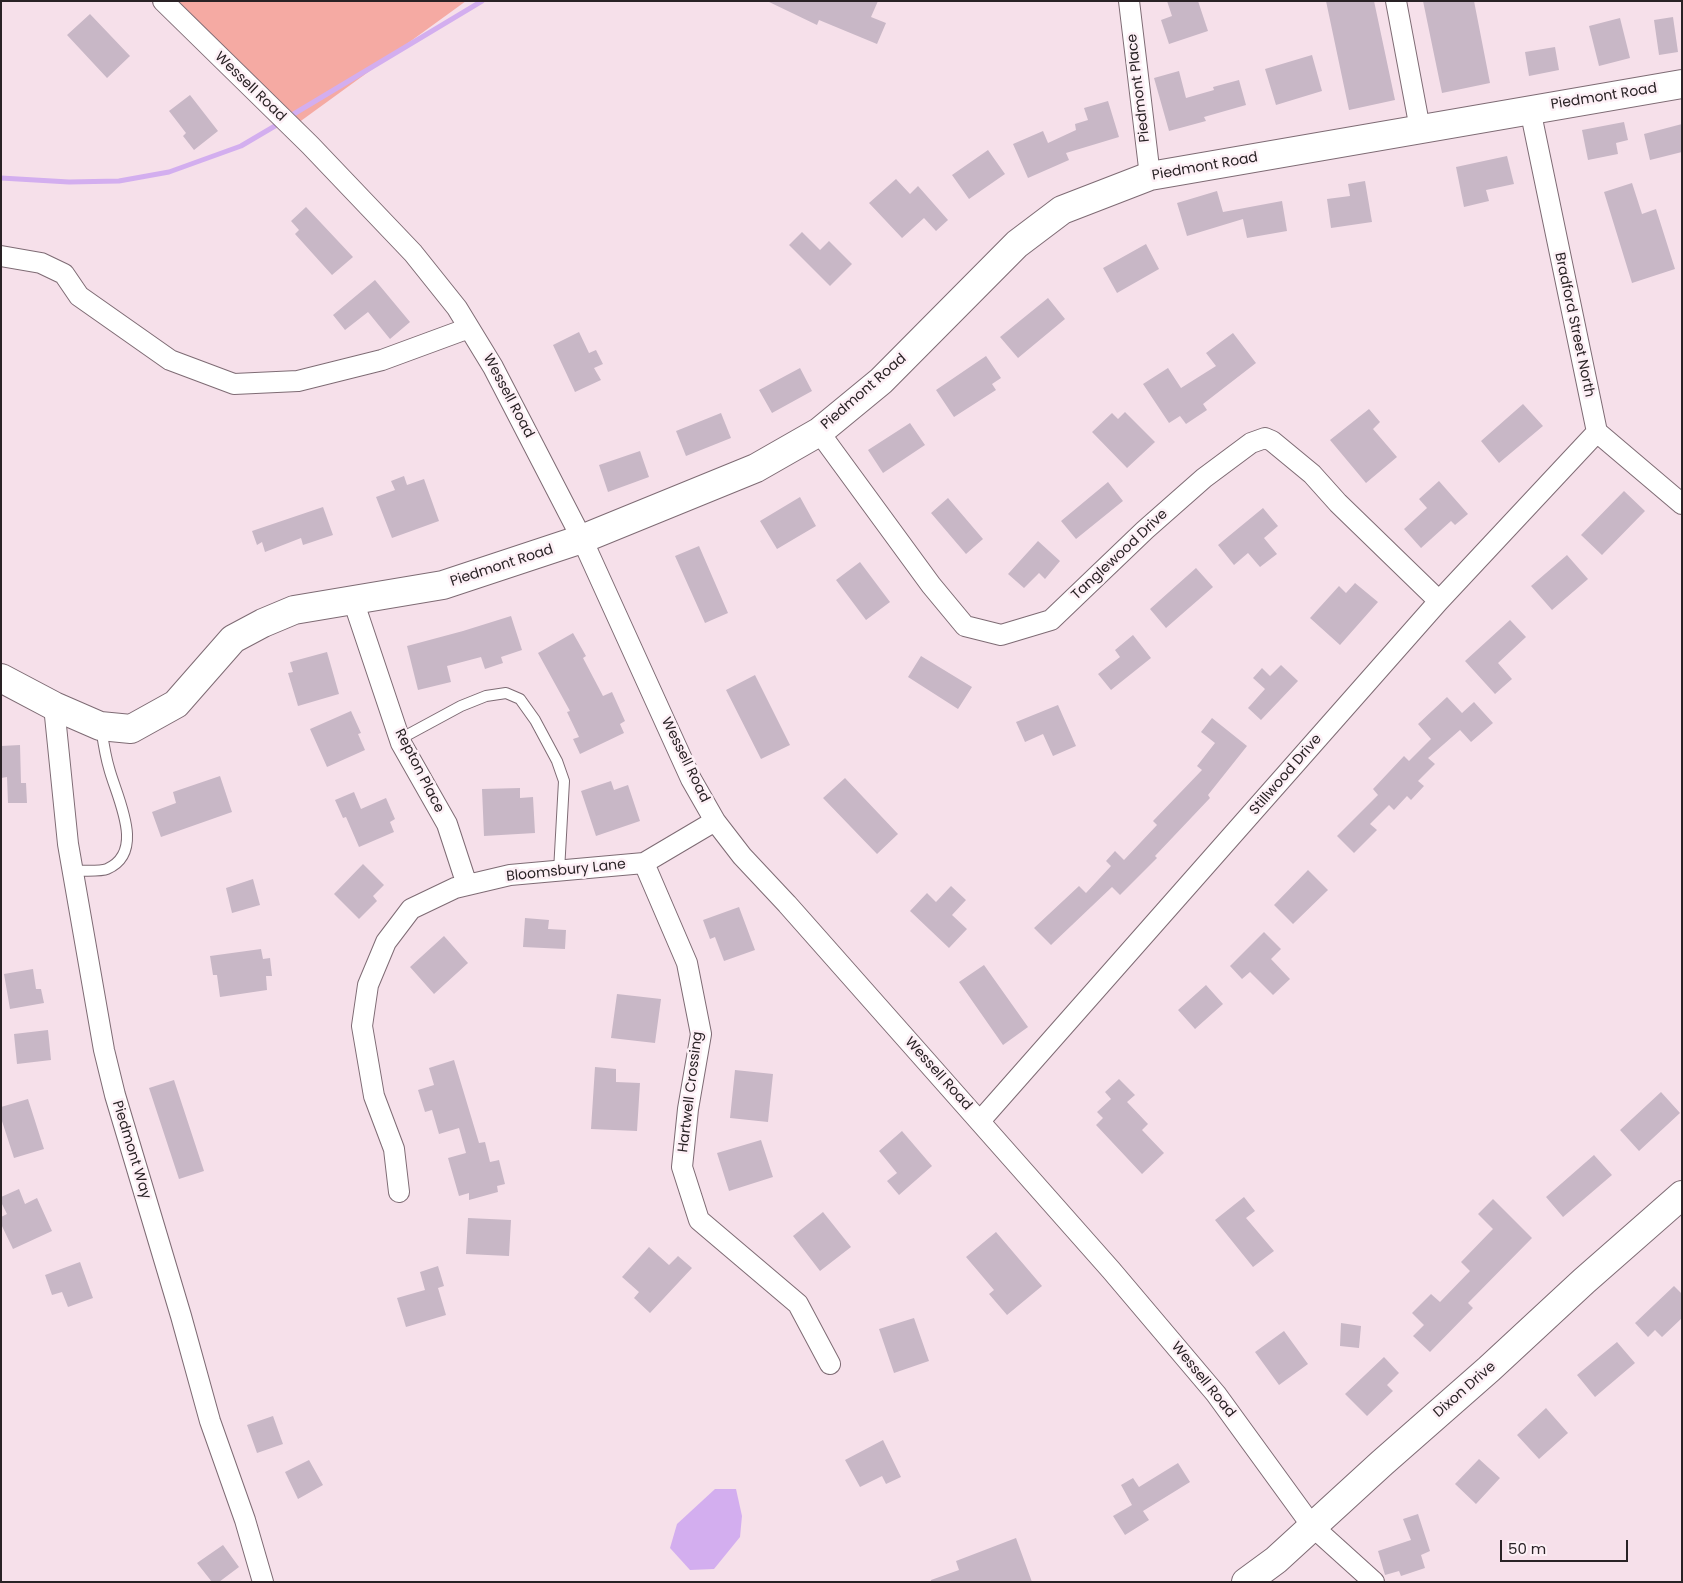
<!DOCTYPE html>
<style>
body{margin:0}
#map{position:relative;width:1683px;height:1583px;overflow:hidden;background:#f6e0ea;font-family:Poppins,sans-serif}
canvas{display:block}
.frame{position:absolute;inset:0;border:2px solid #292225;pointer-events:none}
.scale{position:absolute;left:1500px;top:1540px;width:128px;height:22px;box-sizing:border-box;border:2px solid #292225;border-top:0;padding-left:6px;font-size:15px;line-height:18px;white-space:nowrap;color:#292225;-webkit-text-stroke:4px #fdf0f6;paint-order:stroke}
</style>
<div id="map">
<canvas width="1683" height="1583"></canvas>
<div class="frame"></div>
<div class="scale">50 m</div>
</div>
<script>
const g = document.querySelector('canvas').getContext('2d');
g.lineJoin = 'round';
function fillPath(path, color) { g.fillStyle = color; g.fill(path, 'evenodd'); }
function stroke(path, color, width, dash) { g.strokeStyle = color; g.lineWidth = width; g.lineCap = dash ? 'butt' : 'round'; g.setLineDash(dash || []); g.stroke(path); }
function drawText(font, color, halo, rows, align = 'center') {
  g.font = font + ' Poppins,sans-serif'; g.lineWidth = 5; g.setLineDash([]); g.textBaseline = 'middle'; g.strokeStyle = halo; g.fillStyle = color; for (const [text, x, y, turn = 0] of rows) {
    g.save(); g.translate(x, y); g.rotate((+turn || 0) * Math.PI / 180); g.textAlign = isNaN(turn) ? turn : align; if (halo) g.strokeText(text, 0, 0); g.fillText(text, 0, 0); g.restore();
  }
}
const green = new Path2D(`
 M169 1H466L298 123Z`);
const water = new Path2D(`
 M715 1489H736L742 1516 740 1537 714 1569 690 1570 670 1548 677 1524Z`);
const stream = new Path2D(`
 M287 118 482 1
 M1 178 69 182 119 181 169 172 241 146 280 123`);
const building = new Path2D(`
 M767 1H878L871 17 886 23 877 44 819 20 817 25Z
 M1167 1H1198L1208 31 1169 44 1161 20 1172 16Z
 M1326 1H1374L1395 100 1349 110Z
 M1423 1H1474L1490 83 1442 93Z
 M90 14 130 56 107 78 67 35Z
 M1673 17 1678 52 1659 55 1654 20Z
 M1620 18 1630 58 1599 66 1589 26Z
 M1555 47 1559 70 1529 76 1525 52Z
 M1312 55 1322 91 1276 105 1265 69Z
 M1179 71 1186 98 1214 90 1213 87 1239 80 1246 105 1204 117 1206 121 1169 131 1154 78Z
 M190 95 218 131 194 150 183 136 186 133 169 111Z
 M1108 101 1119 137 1066 153 1069 160 1028 178 1013 144 1043 131 1048 143 1076 130 1075 124 1088 120 1084 108Z
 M1624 122 1628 140 1616 143 1618 154 1588 160 1582 130Z
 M1682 124V152L1650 160 1644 134Z
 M988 150 1005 174 969 199 952 175Z
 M1507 156 1514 184 1486 190 1489 201 1464 207 1456 167Z
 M896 179 910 194 918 186 948 220 936 231 924 218 902 238 869 203Z
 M1365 181 1372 222 1331 228 1327 199 1350 196 1348 184Z
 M1632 183 1642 214 1656 209 1675 269 1632 283 1604 192Z
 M1217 191 1223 212 1282 201 1287 231 1247 238 1243 219 1187 236 1177 203Z
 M306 207 353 257 332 275 295 234 299 230 291 221Z
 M802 232 820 250 829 241 852 264 830 286 789 245Z
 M1146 244 1159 269 1117 293 1103 268Z
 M375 280 410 322 390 339 368 312 345 330 333 315Z
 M1048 298 1065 319 1018 358 1000 337Z
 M579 332 589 353 596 350 603 364 594 368 601 380 575 392 553 345Z
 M1233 333 1256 363 1203 404 1207 410 1186 424 1180 416 1169 423 1143 384 1168 368 1181 388 1216 366 1206 353Z
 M986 356 1001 378 992 384 996 390 954 417 936 390Z
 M800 368 812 391 772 413 759 390Z
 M1523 404 1543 426 1499 463 1481 441Z
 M1369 409 1380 422 1373 429 1397 457 1366 483 1330 440Z
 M1125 412 1155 442 1127 468 1092 432 1112 413 1118 419Z
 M721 413 731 438 686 456 676 431Z
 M910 423 925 445 883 473 868 450Z
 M640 451 649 477 608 492 599 465Z
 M404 476 407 485 424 479 439 521 392 538 376 497 395 490 391 481Z
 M1439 481 1468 514 1455 525 1451 521 1421 548 1404 529 1427 508 1419 499Z
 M1108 482 1123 501 1076 539 1061 521Z
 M1624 491 1645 511 1602 555 1581 535Z
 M800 497 816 526 777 549 760 521Z
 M948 498 983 539 966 554 931 513Z
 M323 507 333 535 303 545 301 538 265 552 262 542 257 545 252 531Z
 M1263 508 1278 526 1264 538 1277 554 1260 567 1248 553 1234 565 1218 545Z
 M1038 541 1060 561 1045 579 1039 573 1024 588 1008 574Z
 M699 546 728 613 705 623 675 556Z
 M1567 555 1588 579 1552 610 1531 586Z
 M860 562 890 602 866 620 836 580Z
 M1196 568 1213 587 1166 628 1150 609Z
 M1355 583 1378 602 1340 645 1310 618 1339 586 1346 593Z
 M511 616 522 650 501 657 503 663 485 669 481 657 447 666 451 682 418 690 407 646 463 631Z
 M1510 620 1526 637 1498 663 1512 679 1495 694 1465 661Z
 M573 633 586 656 583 658 603 696 612 692 625 721 620 724 624 733 580 754 573 739 579 737 567 712 570 711 538 653Z
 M1133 635 1151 658 1111 690 1098 674 1120 657 1115 650Z
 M327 652 339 694 298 706 288 673 293 672 290 662Z
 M921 656 972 687 958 709 908 677Z
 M1281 665 1298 681 1261 720 1248 708 1265 689 1253 678 1262 668 1270 676Z
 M755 675 790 745 761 759 726 690Z
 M1447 697 1462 713 1474 702 1493 723 1471 742 1460 730 1428 758 1435 764 1418 781 1424 786 1411 800 1407 796 1394 810 1389 805 1370 824 1377 830 1354 853 1337 836 1378 795 1373 789 1404 756 1409 761 1431 739 1418 724Z
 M1058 705 1076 746 1053 756 1043 734 1025 742 1016 722Z
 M351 711 361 733 358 734 365 750 327 767 310 729Z
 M1212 718 1247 746 1208 795 1210 798 1155 856 1157 858 1120 895 1112 887 1051 945 1034 928 1079 886 1086 893 1111 866 1106 861 1115 851 1124 860 1157 825 1153 821 1202 770 1197 766 1215 743 1201 732Z
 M20 745 21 783H26L27 803H8L7 777 1 778V746Z
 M220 776 232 812 161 837 152 812 176 803 173 792Z
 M845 778 898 834 877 854 823 798Z
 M611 781 614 790 628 785 640 821 596 836 581 791Z
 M520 788V798L533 797 535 833 484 836 482 789Z
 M354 792 361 809 386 798 395 819 390 822 394 832 359 847 346 817 343 818 335 800Z
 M363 864 384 885 373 896 377 901 359 919 334 894Z
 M1308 870 1328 890 1293 924 1274 905Z
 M253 879 260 905 232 913 226 888Z
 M951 886 966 900 952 915 967 929 949 948 910 911 927 893 936 902Z
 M739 907 755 950 724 961 715 937 710 939 703 920Z
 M525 918 549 920 548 929 566 930 565 949 523 947Z
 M1264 932 1281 949 1271 959 1290 979 1273 995 1250 972 1242 979 1230 966Z
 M444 936 468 963 434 994 410 967Z
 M261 949 263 959 270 958 272 976H266L267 990 220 997 217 975H213L210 956Z
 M984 965 1028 1027 1003 1045 959 982Z
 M33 969 36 989H41L44 1003 10 1009 4 974Z
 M1206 985 1223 1004 1195 1029 1178 1010Z
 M617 994 661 999 655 1043 611 1038Z
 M48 1030 51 1060 17 1064 14 1034Z
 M454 1060 479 1143 485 1142 490 1162 499 1160 505 1184 497 1186 498 1192 469 1200V1193L459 1196 448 1158 466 1153 459 1128 439 1134 432 1110 425 1112 418 1090 434 1085 429 1068Z
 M595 1067 616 1069V1082L640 1083 637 1131 591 1129Z
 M735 1070 773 1074 768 1122 730 1118Z
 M1119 1079 1135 1095 1127 1102 1148 1124 1142 1130 1164 1153 1142 1174 1096 1125 1103 1118 1097 1112 1111 1099 1105 1092Z
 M174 1080 204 1171 179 1179 149 1088Z
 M1661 1092 1680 1113 1639 1151 1620 1130Z
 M28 1099 44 1149 14 1158 1 1118V1107Z
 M902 1131 932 1166 899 1195 887 1181 897 1173 879 1151Z
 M761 1140 773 1177 729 1191 717 1153Z
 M1594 1155 1612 1175 1563 1217 1546 1197Z
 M19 1189 25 1204 37 1198 52 1231 13 1249 1 1224V1217L7 1214 1 1202V1197Z
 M1244 1197 1255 1211 1246 1218 1274 1251 1253 1267 1215 1220Z
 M1493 1199 1532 1238 1468 1303 1473 1308 1430 1352 1413 1336 1424 1325 1412 1313 1431 1294 1440 1302 1470 1271 1461 1262 1493 1229 1478 1214Z
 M823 1212 851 1247 820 1271 793 1236Z
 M468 1218 511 1220 509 1256 466 1254Z
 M996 1232 1042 1286 1007 1315 989 1294 994 1290 966 1257Z
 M649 1247 669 1265 678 1256 692 1268 650 1313 634 1298 639 1292 622 1277Z
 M80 1262 93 1298 68 1307 62 1292 52 1295 45 1275Z
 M438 1266 444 1286 438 1288 446 1315 406 1327 397 1298 425 1290 420 1272Z
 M1674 1286 1682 1294V1318L1662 1337 1655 1330 1648 1337 1635 1323Z
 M914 1318 929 1361 894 1373 879 1329Z
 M1341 1323 1361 1326 1359 1348 1340 1346Z
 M1284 1331 1308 1364 1279 1385 1255 1352Z
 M1617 1342 1635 1363 1595 1397 1577 1375Z
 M1384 1357 1399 1373 1387 1385 1393 1391 1367 1416 1345 1394Z
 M1546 1408 1568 1433 1539 1459 1517 1435Z
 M273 1416 283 1444 257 1453 247 1425Z
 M883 1440 901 1477 886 1484 882 1476 860 1487 845 1460Z
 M1479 1459 1500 1478 1476 1504 1455 1484Z
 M309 1460 323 1485 298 1499 285 1472Z
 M1178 1463 1190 1482 1143 1511 1149 1520 1125 1535 1113 1516 1132 1505 1121 1485 1133 1478 1139 1487Z
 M1418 1514 1430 1551 1421 1555 1425 1568 1401 1576 1399 1571 1385 1575 1378 1551 1411 1540 1403 1519Z
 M1016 1538 1032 1582H931V1580L959 1570 956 1561Z
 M223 1545 239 1567 219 1582H212L197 1563Z`);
const lane = new Path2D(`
 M400 739 461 706 486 696 506 693 520 699 535 720 557 761 564 781 559 871
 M73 871C81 870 100 872 107 869 147 852 116 796 109 768 105 755 103 740 101 727`);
const street = new Path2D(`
 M163 1 310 145 413 253 457 308 493 367 582 539 691 779 715 821 742 856 787 904 1111 1270 1216 1394 1312 1526 1374 1582
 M1129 1 1150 176
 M1396 1 1420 129
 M1530 109 1597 432 1682 504
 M1 256 41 263 64 274 79 296 170 360 234 384 298 381 382 360 469 328
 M819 432 931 585 965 626 1001 635 1051 620 1145 530 1204 478 1251 443 1265 438 1272 441 1312 474 1338 503 1439 601
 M353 600 401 743 447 824 467 885
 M54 706 68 844 104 1050 115 1095 181 1316 210 1421 245 1520 263 1582
 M644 863 687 963 701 1034 688 1109 682 1167 699 1220 798 1304 830 1364
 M980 1121 1439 601 1597 432
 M399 1192 394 1149 374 1096 362 1026 368 985 386 942 411 909 455 888 510 875 644 863 715 821`);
const secondary = new Path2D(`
 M1 678 54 706 100 726 131 729 176 704 233 639 263 623 294 610 443 585 582 539 756 468 819 432 881 381 1017 244 1062 210 1150 176 1682 84
 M1246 1582 1276 1560 1382 1463 1489 1369 1584 1281 1682 1195`);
const streetNames = [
 ["Wessell Road",250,87,44],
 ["Piedmont Place",1139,88,-97],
 ["Piedmont Road",1604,97,-9],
 ["Piedmont Road",1205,167,-10],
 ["Bradford Street North",1574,325,78],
 ["Piedmont Road",864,392,-41],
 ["Wessell Road",508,396,62],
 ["Tanglewood Drive",1120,555,-43],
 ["Piedmont Road",502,566,-18],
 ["Wessell Road",685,760,64],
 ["Repton Place",419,771,63],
 ["Stillwood Drive",1286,775,-49],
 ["Bloomsbury Lane",566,871,-6],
 ["Wessell Road",938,1074,48],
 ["Hartwell Crossing",691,1092,-83],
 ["Piedmont Way",131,1150,73],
 ["Wessell Road",1203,1380,51],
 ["Dixon Drive",1465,1390,-41]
];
fillPath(green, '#f5aaa3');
fillPath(water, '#d3aeef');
stroke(stream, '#d3aeef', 5);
fillPath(building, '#c8b7c6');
stroke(lane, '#7e6b74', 12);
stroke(street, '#7e6b74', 22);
stroke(secondary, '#7e6b74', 30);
stroke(lane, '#fff', 10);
stroke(street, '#fff', 20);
stroke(secondary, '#fff', 28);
drawText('14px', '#292225', '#fdf0f6', streetNames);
</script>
